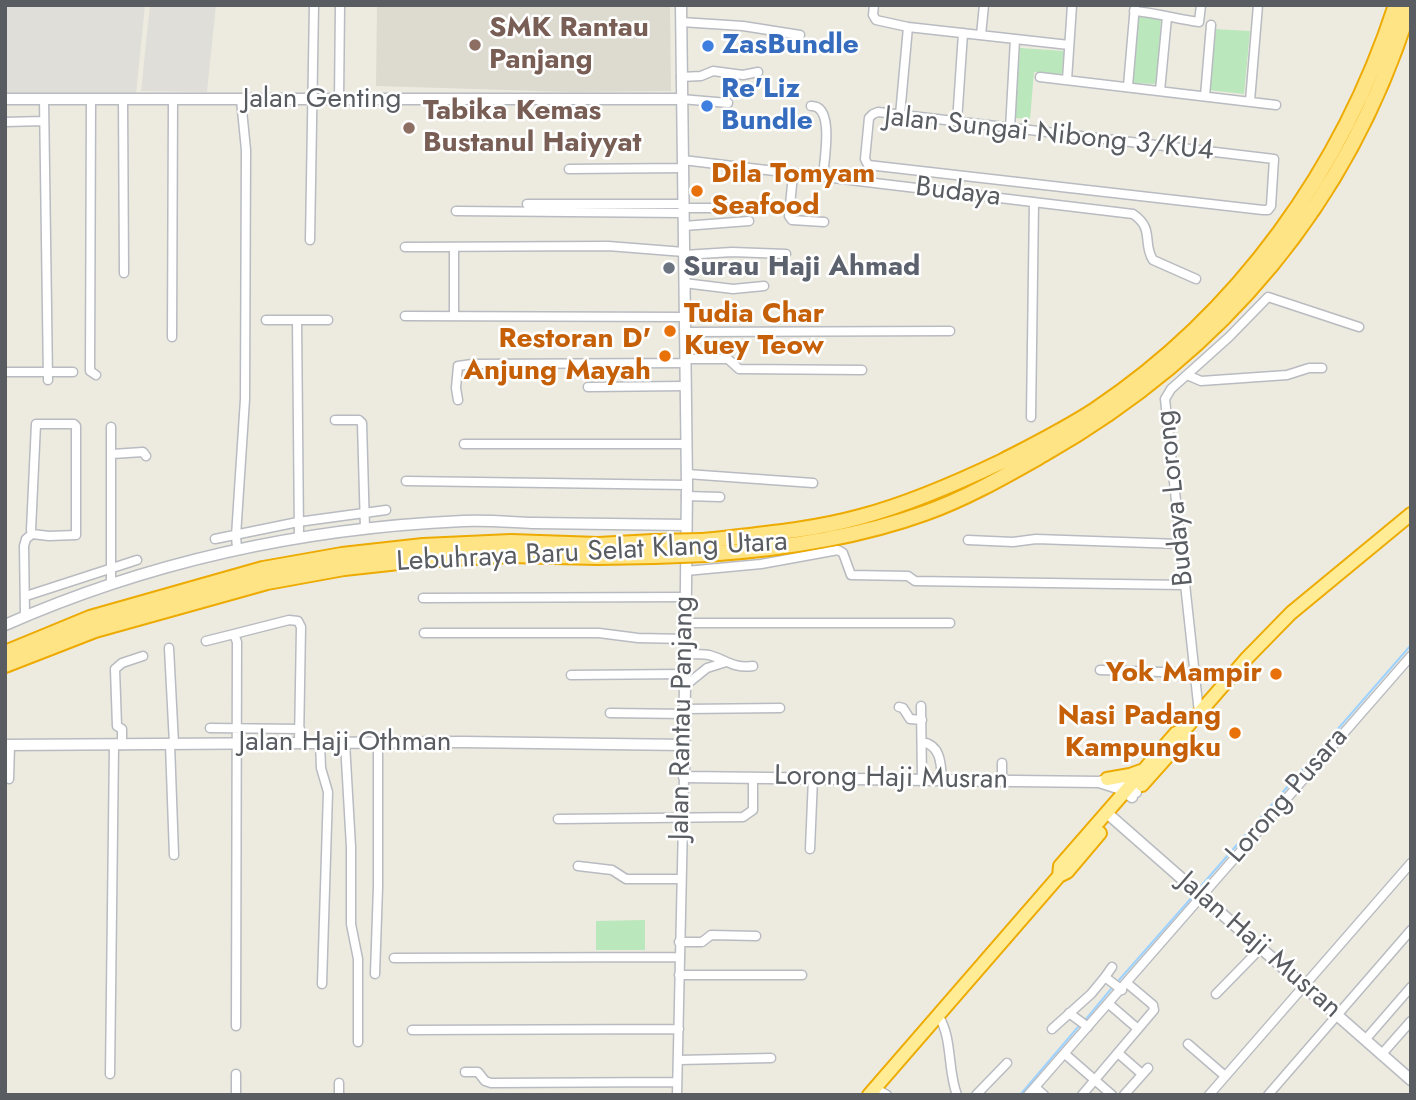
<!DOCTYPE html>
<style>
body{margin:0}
#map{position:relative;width:1416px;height:1100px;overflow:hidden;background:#edebe0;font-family:Jost,sans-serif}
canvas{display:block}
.frame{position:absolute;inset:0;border:7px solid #595d62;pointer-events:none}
</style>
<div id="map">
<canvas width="1416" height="1100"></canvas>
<div class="frame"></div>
</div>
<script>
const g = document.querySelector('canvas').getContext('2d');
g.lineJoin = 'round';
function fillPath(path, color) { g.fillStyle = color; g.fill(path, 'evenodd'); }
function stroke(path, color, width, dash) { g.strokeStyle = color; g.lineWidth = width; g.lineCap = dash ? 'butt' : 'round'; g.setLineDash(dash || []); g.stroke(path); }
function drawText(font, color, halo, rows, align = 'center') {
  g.font = font + ' Jost,sans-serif'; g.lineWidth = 5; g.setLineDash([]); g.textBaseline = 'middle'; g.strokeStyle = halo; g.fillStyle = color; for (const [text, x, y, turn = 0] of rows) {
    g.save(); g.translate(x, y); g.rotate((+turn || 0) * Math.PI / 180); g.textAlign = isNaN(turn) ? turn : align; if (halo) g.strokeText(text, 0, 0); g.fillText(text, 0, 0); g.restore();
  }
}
const industrial = new Path2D(`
 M5 5H145L136 95 5 93Z
 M150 5H216L207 92 141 91Z`);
const education = new Path2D(`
 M377 5H670L671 91 573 92 376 86Z`);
const green = new Path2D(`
 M1139 17 1161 19 1157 84 1133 83Z
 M1214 29 1250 31 1244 94 1208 90Z
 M1020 48 1064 51 1062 74 1034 72 1030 119 1015 118Z
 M645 920V950H596V921Z`);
const stream = new Path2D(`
 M1201 886 1411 645
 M1119 980 1193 896
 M1086 1019 1111 989
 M1020 1095 1078 1027`);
const minor = new Path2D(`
 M874 5 873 15 876 20 908 27 1069 45
 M1134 11C1157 13 1177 19 1199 22L1201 5
 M681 22 743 26 800 35
 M981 35 984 5
 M681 77 701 76 713 71 743 75 758 72
 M1040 77 1276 105
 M1067 80 1072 5
 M1128 86 1135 5
 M1160 91 1167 17
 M1205 96 1211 25
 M44 99 48 380
 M681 99 728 103
 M91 100 90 371 96 375
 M123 100 124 273
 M339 100 340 5
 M1250 101 1258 5
 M811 106C835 105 824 160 823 177
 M878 112 1274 159 1271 206 1268 210H1263L868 165 865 159 869 118 873 114Z
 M900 115 908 27
 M5 122 44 121
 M957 122 963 33
 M1010 129 1015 39
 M683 160 1133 214C1155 229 1142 243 1153 260L1196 279
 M569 169 683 168
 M793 174 789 216 792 220 824 222
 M527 204H683
 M683 208H733
 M456 211 683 213
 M684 226 749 221
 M310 240 314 5
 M405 247 608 246 684 252
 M684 255 732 252 786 254
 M684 283 733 289 764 286
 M405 316 685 317
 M454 316V247
 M266 320H297L299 537
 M297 320H328
 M685 332 950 331
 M172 337 173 100
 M686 359H728L739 369 862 370
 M5 372H73
 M1187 375 1201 381 1287 375 1309 368H1322
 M588 387 686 386
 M458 400 456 388 458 366 472 364 686 363
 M1031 417 1034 202
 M335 420H359L362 423 365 529
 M36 424H74L76 426V535L49 536 32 534 31 530Z
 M464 444H686
 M112 454 143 452 146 456
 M687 474 813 483
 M406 481 687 485
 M686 496 720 497
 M215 539 298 522 386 510
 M968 540 1013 542 1036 539 1179 544
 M237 548 236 536 245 399 246 150 241 100
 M686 571 761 564 838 550 843 553 851 575 908 576 915 581 1184 585
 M111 584V427
 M26 596 137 560
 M423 598 686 597
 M25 616 24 546 26 539 32 534
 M686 623H950
 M424 633H599L638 638 686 639
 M234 634 289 620 298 621 301 627 299 743
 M206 641 234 634 237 642 236 1026
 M169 648 174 744
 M686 654C693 654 701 654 709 655 725 659 733 669 753 666
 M1100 670 1193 673
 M571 675 685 674
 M686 685 707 668 723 663
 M921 706 922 780
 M899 707 903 708 910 719 922 720
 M685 709 780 708
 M610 713 685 714
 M1199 713 1165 399 1171 389 1229 337 1268 297 1359 327
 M210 728 300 729
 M922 742C941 745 941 764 942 780
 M320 743 321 768 328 792 322 984
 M345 743 351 847V924L358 959V1042
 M170 744 174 855
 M122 745V729L117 726 115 669 122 663 143 656
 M1002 763V781
 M9 779 10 745
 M558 819 743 817 753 810V778
 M810 849 813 778
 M578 866 612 870 626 879H680
 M679 942H702L711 935 756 936
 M394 958 678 957
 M375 974 378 887V743
 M679 975H802
 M1105 977 1112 967
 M1216 994 1260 949
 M1109 1004 1138 1029
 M1069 1013 1088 1027
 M938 1015C953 1038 947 1069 957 1095
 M1052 1029 1091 994 1105 977 1122 990
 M412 1030 679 1029
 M1365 1040 1411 987
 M1188 1044 1225 1076
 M1118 1053 1142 1074
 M1065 1054 1112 1095
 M1381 1055 1411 1021
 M679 1060 771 1058
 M465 1072H478L485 1081 491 1083 677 1082
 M110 1074 114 745
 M236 1074V1095
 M1035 1087 1044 1095
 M875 1088 887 1095
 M339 1095V1083
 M677 1095 684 777
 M976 1095 1007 1063
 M1028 1095 1411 656
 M1082 1095 1154 1010 1153 1005 1128 984
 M1124 1095 1148 1068
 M1209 1095 1411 863
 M1268 1095 1411 930`);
const tertiary = new Path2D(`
 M681 5 687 485 684 777 1099 782C1114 776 1124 782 1136 792
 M5 99H681
 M5 625C150 561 305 528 463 521 486 520 509 522 532 523 583 524 634 524 686 525
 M5 745 463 742 685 745
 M1099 782 1121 789 1132 797
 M1107 813 1411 1080`);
const trunk = new Path2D(`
 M1107 779 1130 775 1141 771
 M1142 785 1183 739 1186 728
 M1059 876 1060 866 1176 733 1186 728 1247 658 1291 613 1411 514
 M869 1095 1059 876 1067 872 1100 833`);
const motorway = new Path2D(`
 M703 541C756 535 809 531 860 517 909 504 957 483 1003 461 1034 445 1066 429 1095 410 1239 314 1343 168 1396 5
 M707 554C780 549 856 538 925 513 967 498 1005 476 1044 454 1222 352 1349 203 1410 5
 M5 653 90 618 263 569 342 555 423 546 511 542 598 545 653 542
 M5 665 95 630 267 582 344 568 417 560 509 555 598 557 654 556`);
const motorwayBridge = new Path2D(`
 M653 542 703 541
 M654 556 707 554`);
const markers = [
 [475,45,7,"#8d6e63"],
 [708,46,7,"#3f7fe0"],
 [707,106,7,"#3f7fe0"],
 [409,128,7,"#8d6e63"],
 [697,191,7,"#e8710a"],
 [669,268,7,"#6b7280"],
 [670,331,7,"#e8710a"],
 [665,356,7,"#e8710a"],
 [1276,674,7,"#e8710a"],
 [1235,733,7,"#e8710a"]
];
const educationNames = [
 ["SMK Rantau",489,29],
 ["Panjang",489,61],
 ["Tabika Kemas",423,112],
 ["Bustanul Haiyyat",423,144]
];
const shopNames = [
 ["ZasBundle",722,46],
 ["Re'Liz",721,90],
 ["Bundle",721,122]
];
const streetNames = [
 ["Jalan Genting",322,100],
 ["Jalan Sungai Nibong 3/KU4",1049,135,6],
 ["Budaya",958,193,7],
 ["Budaya Lorong",1176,498,-96],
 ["Lebuhraya Baru Selat Klang Utara",592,553,-3],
 ["Jalan Rantau Panjang",683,718,-89],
 ["Jalan Haji Othman",345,743],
 ["Lorong Haji Musran",891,779,1],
 ["Lorong Pusara",1288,796,-49],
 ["Jalan Haji Musran",1259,946,41]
];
const foodNames = [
 ["Dila Tomyam",711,175,"left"],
 ["Seafood",711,207,"left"],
 ["Tudia Char",684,315,"left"],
 ["Kuey Teow",684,347,"left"],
 ["Restoran D'",651,340],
 ["Anjung Mayah",651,372],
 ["Yok Mampir",1262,674],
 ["Nasi Padang",1221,717],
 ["Kampungku",1221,749]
];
const worshipNames = [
 ["Surau Haji Ahmad",683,268]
];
fillPath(industrial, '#e0ded8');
fillPath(education, '#dddacf');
fillPath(green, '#bae7bb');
stroke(stream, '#9ed2ff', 2);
stroke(minor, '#b8bbc0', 11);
stroke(tertiary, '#b8bbc0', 13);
stroke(trunk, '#edaa00', 16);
stroke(motorway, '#edaa00', 18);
stroke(minor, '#fff', 8);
stroke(tertiary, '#fff', 10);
stroke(trunk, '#ffec94', 12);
stroke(motorway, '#ffe485', 14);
stroke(motorwayBridge, '#edaa00', 18, []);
stroke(motorwayBridge, '#ffe485', 14);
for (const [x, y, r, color] of markers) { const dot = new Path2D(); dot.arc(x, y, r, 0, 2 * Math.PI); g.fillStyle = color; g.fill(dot); stroke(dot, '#fff', 2.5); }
drawText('bold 28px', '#785e54', '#fff', educationNames, 'left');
drawText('bold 28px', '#366cbe', '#fff', shopNames, 'left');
drawText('28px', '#595d62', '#fff', streetNames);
drawText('bold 28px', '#c56008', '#fff', foodNames, 'right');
drawText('bold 28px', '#5b616d', '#fff', worshipNames, 'left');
</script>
